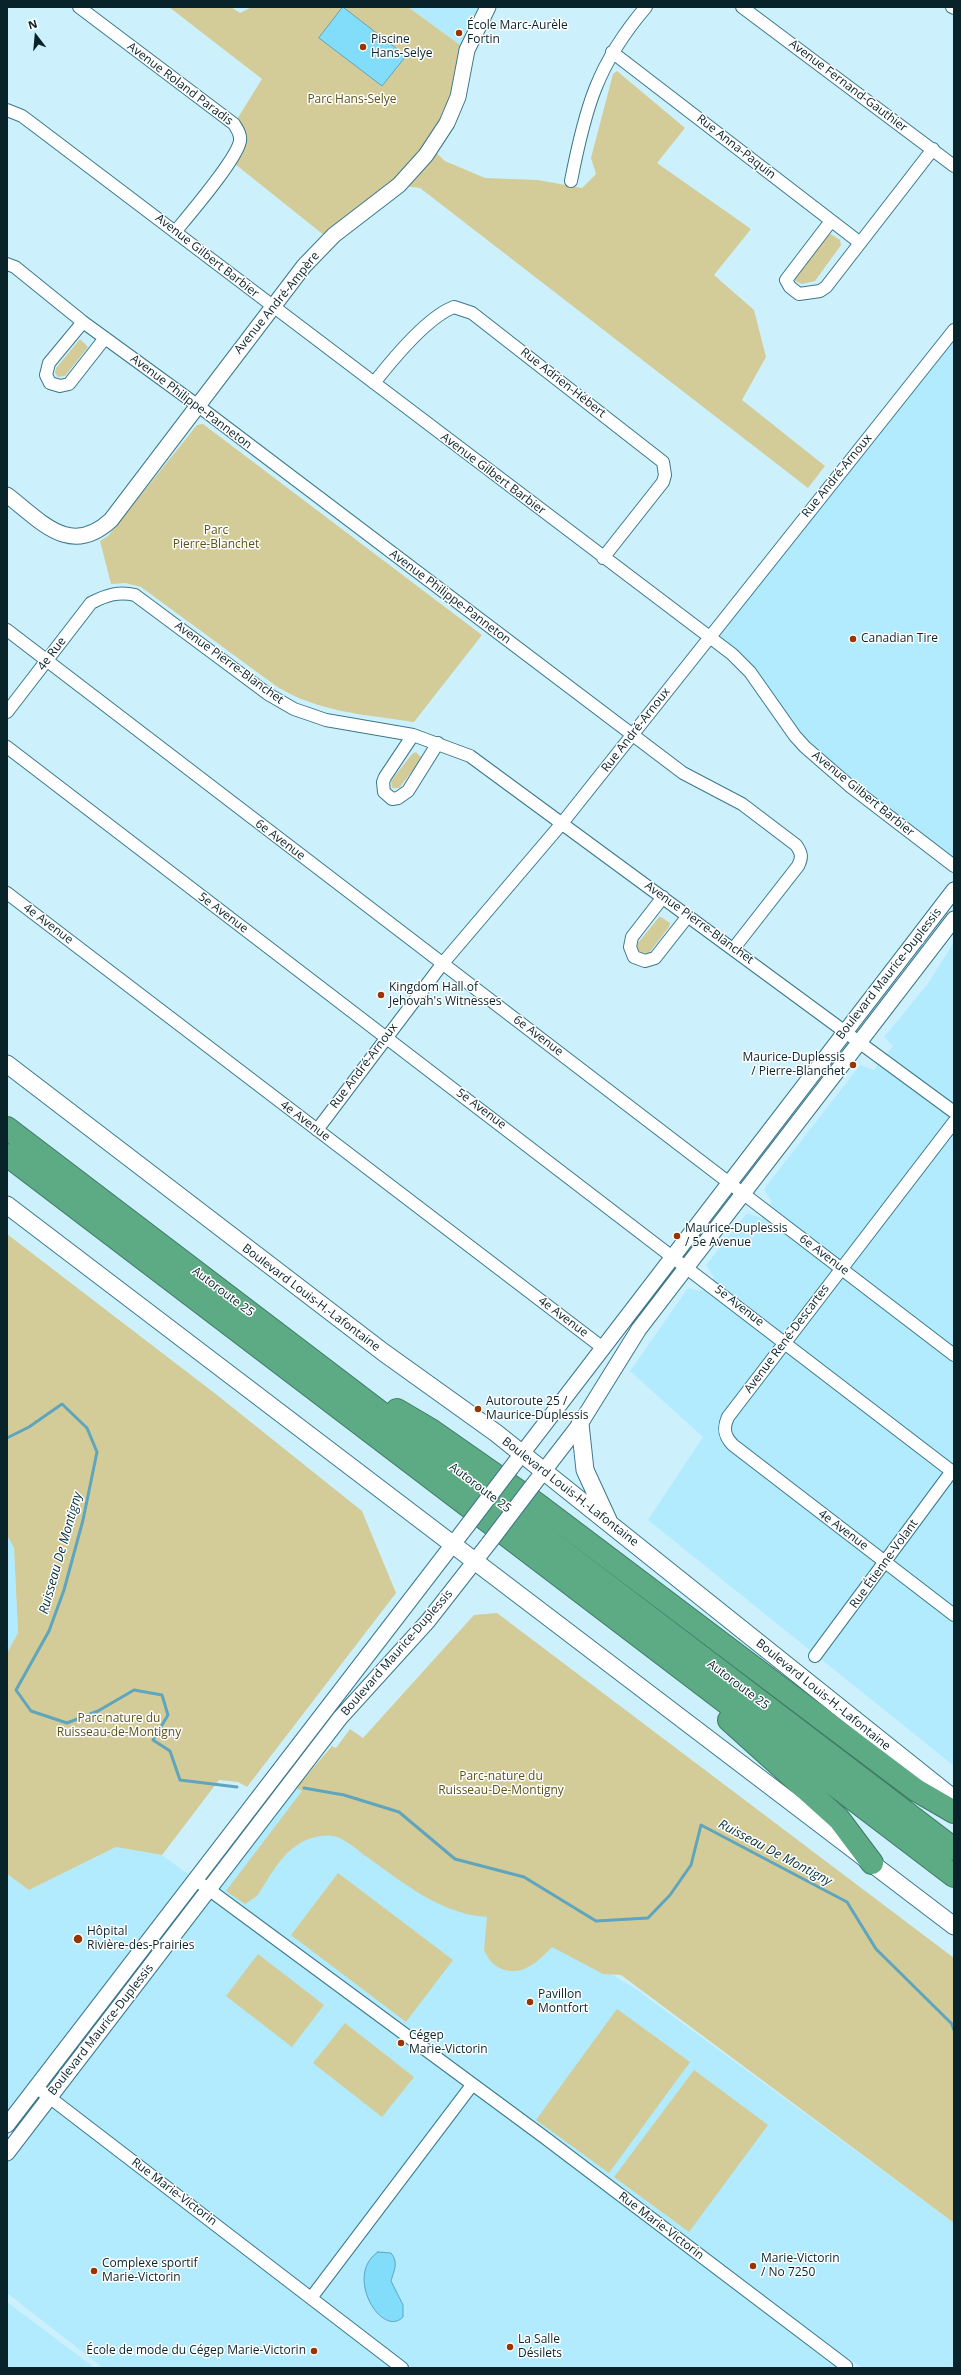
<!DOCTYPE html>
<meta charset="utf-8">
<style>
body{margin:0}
#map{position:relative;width:961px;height:2375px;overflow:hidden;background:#ccf1fd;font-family:"Open Sans",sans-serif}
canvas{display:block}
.frame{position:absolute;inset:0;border:8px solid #09232b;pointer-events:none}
.north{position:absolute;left:16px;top:16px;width:40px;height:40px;-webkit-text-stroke:3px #fff;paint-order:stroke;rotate:344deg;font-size:11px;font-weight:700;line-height:16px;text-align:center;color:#09232b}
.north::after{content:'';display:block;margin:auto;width:14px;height:18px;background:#09232b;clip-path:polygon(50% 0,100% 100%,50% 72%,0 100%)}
</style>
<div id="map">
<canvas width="961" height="2375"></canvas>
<div class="frame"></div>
<div class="north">N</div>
</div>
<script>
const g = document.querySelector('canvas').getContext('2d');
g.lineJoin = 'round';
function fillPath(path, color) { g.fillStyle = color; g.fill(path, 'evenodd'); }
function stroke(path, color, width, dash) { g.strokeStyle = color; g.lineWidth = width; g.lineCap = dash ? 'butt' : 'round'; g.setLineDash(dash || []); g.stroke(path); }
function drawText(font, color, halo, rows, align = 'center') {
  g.font = font + ' "Open Sans",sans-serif'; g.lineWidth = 3; g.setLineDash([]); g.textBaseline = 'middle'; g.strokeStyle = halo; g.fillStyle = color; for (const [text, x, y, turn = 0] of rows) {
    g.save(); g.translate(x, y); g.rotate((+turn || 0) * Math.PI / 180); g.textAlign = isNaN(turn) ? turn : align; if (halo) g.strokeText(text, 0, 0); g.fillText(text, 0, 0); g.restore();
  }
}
const built = new Path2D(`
 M408 7H488L467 50Z
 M954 340V866L826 767 765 692 708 637 832 481Z
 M954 942V1766L648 1520 703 1437 630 1371 688 1288 700 1291 714 1277 706 1265 747 1213 761 1218 772 1202 764 1189 860 1065 874 1070 893 1046 884 1037 927 985Z
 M7 1535 14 1548 18 1633 7 1653Z
 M294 1783 636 1989 954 2223V2368H862L848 2358 846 2368H103L7 2293V2152Z
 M116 1847 162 1855 196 1880 7 2124V1874L29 1890Z
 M7 2302 95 2368H7Z`);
const green = new Path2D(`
 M169 7H231L240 13 252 7H408L467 50 458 97 431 148 445 161 485 178 538 180 582 188 596 174 591 158 613 74 617 71 685 128 657 163 751 229 714 275 754 310 766 357 742 400 825 466 808 488 420 188 399 185 330 240 230 160 237 149 234 124 262 79Z
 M829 233 840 240 841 245 815 281 802 284 795 281 794 276Z
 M80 339 88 347 65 376 58 377 55 373 56 368Z
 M203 424 482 635 414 722C367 715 317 712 276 686L141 587 125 583 111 584 100 541 108 536 197 425Z
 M416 752 421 757 420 761 399 788H392L391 781 412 754Z
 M659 917H661L670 923 669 927 649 953 641 954 637 948 638 943Z
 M7 1234 217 1395 362 1511 396 1593 247 1787 238 1782 219 1780 162 1855 116 1847 29 1890 7 1874V1653L18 1633 14 1548 7 1535Z
 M497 1613 954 1958V2223L621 1975 603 1974 552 1947C545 1954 538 1962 530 1966 512 1977 492 1970 484 1950L487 1917C440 1914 404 1883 367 1857 357 1850 345 1838 333 1836 321 1834 305 1839 296 1846 279 1857 268 1880 257 1896L245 1904 226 1891 302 1791 296 1788 332 1746 336 1748 350 1729 363 1738 474 1615Z
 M338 1873 453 1960 406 2022 291 1935Z
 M258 1954 324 2005 292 2047 226 1996Z
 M617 2009 690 2062 609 2173 536 2120Z
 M345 2023 414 2077 382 2117 313 2063Z
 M694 2070 768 2125 689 2232 614 2177Z`);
const water = new Path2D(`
 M343 7 406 56 382 86 319 38Z
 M378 2252 391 2253C399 2263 394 2270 391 2281L403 2305V2317C382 2339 343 2275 378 2252Z`);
const stream = new Path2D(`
 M7 1438 29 1427 62 1404 87 1428 97 1452 83 1520 64 1590 49 1631 16 1690 31 1711 67 1723 98 1711 134 1690 162 1695 168 1715 153 1740 170 1751 180 1780 237 1787
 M304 1788 344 1795 399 1812 455 1859 524 1877 596 1921 648 1918 670 1895 691 1865 701 1825 847 1902 876 1949 952 2024 954 2030`);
const minor = new Path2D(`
 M79 7 234 124C237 129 241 134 240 141 237 159 189 215 175 232
 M742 7 954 166
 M952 7 954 8
 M612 52 859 242
 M7 110 22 116 34 125 732 654 750 672 795 736 805 747 851 787 954 866
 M571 181C585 109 597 64 646 7
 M831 221 786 280 790 287 799 294 820 291 826 287 933 149
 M7 264 15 267 83 322 197 405 683 773 742 804 796 845C801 852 803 857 798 866L734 948
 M83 322 49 363 46 375 50 383 60 386 69 384 105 338
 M374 383C392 360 427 317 454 307L472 313 663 462 665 475 663 482 603 558
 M7 630 954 1355
 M7 712 91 603C106 595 119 591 135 595L268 694 294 709 326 720 413 735 470 756 954 1112
 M413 735 385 777 383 782 384 792 392 799 398 798 408 791 438 743
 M7 747 954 1473
 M7 893 603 1348
 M663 897 632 937 630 947 634 957 645 961 655 958 688 916
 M954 1122 728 1417C723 1428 724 1436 733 1445L954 1615
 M317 1130 443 963 563 822 954 330
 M815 1656 952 1471
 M196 1880 544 2137 846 2366 845 2368
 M36 2087 402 2368
 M311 2298 472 2085`);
const tertiary = new Path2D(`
 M7 495C41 521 70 558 111 520L304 266 334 235 399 185 426 155 447 123 458 97 467 50 488 7
 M511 1468 954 890
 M533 1485 580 1424 639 1329 954 919
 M7 2125 467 1526
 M7 2153 340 1718 428 1621 489 1543`);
const secondary = new Path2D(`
 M7 1064 383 1352 496 1433 954 1799
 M7 1205 954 1926
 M580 1424 585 1470 608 1520`);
const motorway = new Path2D(`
 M7 1128 954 1849
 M7 1155 954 1876
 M397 1410 431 1430 537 1504 916 1790 954 1812
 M729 1720 839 1819 872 1863`);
const tertiaryBridge = new Path2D(`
 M467 1526 511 1468
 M489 1543 533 1485`);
const markers = [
 [459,33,4,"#993500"],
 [363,47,4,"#993500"],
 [853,639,4,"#993500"],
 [381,995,4,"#993500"],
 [853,1065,4,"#993500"],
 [677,1236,4,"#993500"],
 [478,1409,4,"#993500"],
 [78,1939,5,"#993500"],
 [530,2002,4,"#993500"],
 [401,2043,4,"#993500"],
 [753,2266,4,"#993500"],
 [94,2271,4,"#993500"],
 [510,2347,4,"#993500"],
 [314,2351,4,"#993500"]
];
const poiNames = [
 ["École Marc-Aurèle",467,26],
 ["Fortin",467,40],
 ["Piscine",371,40],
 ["Hans-Selye",371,54],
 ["Canadian Tire",861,639],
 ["Kingdom Hall of",389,988],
 ["Jehovah's Witnesses",389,1002],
 ["Maurice-Duplessis",845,1058,"right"],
 ["/ Pierre-Blanchet",845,1072,"right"],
 ["Maurice-Duplessis",685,1229],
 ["/ 5e Avenue",685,1243],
 ["Autoroute 25 /",486,1402],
 ["Maurice-Duplessis",486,1416],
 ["Hôpital",87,1932],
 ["Rivière-des-Prairies",87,1946],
 ["Pavillon",538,1995],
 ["Montfort",538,2009],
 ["Cégep",409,2036],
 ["Marie-Victorin",409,2050],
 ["Marie-Victorin",761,2259],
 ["/ No 7250",761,2273],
 ["Complexe sportif",102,2264],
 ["Marie-Victorin",102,2278],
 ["La Salle",518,2340],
 ["Désilets",518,2354],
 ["École de mode du Cégep Marie-Victorin",306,2351,"right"]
];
const streetNames = [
 ["Avenue Roland Paradis",180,84,37],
 ["Avenue Fernand-Gauthier",848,86,37],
 ["Rue Anna-Paquin",736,147,38],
 ["Avenue Gilbert Barbier",207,256,38],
 ["Avenue André-Ampère",277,303,-51],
 ["Rue Adrien-Hébert",563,383,38],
 ["Avenue Philippe-Panneton",191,402,37],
 ["Avenue Gilbert Barbier",493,474,37],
 ["Rue André-Arnoux",837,476,-51],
 ["Avenue Philippe-Panneton",450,597,37],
 ["4e Rue",52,654,-53],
 ["Avenue Pierre-Blanchet",229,663,36],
 ["Rue André-Arnoux",636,730,-52],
 ["Avenue Gilbert Barbier",863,794,39],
 ["6e Avenue",280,840,37],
 ["5e Avenue",223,913,37],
 ["Avenue Pierre-Blanchet",699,923,36],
 ["4e Avenue",48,924,37],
 ["Boulevard Maurice-Duplessis",889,974,-52],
 ["6e Avenue",538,1036,37],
 ["Rue André-Arnoux",364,1066,-53],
 ["5e Avenue",481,1109,37],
 ["4e Avenue",305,1121,37],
 ["6e Avenue",824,1255,37],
 ["Autoroute 25",223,1292,37],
 ["Boulevard Louis-H.-Lafontaine",311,1298,37],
 ["5e Avenue",739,1306,38],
 ["4e Avenue",563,1317,37],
 ["Avenue René-Descartes",787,1339,-53],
 ["Autoroute 25",480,1488,37],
 ["Boulevard Louis-H.-Lafontaine",570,1492,38],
 ["4e Avenue",843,1530,37],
 ["Rue Étienne-Volant",884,1564,-54],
 ["Boulevard Maurice-Duplessis",397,1653,-49],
 ["Autoroute 25",738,1685,37],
 ["Boulevard Louis-H.-Lafontaine",823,1695,39],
 ["Boulevard Maurice-Duplessis",101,2030,-52],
 ["Rue Marie-Victorin",174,2192,37],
 ["Rue Marie-Victorin",661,2226,37]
];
const parkNames = [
 ["Parc Hans-Selye",352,100],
 ["Parc",216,531],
 ["Pierre-Blanchet",216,545],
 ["Parc nature du",119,1719],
 ["Ruisseau-de-Montigny",119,1733],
 ["Parc-nature du",501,1777],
 ["Ruisseau-De-Montigny",501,1791]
];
const waterNames = [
 ["Ruisseau De Montigny",61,1553,-74],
 ["Ruisseau De Montigny",775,1853,28]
];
fillPath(built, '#b2ebfe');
fillPath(green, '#d3cc98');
fillPath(water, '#82ddfb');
stroke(water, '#5ea5bd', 1);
stroke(stream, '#5ea5bd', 3);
stroke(minor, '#3b788b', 14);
stroke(tertiary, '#3b788b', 17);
stroke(secondary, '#3b788b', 19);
stroke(motorway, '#3f7b65', 24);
stroke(minor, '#fff', 12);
stroke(tertiary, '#fff', 15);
stroke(secondary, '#fff', 17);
stroke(motorway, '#5cab84', 22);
stroke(tertiaryBridge, '#3b788b', 17, []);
stroke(tertiaryBridge, '#fff', 15);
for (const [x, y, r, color] of markers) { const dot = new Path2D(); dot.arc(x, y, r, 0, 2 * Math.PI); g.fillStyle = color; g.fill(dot); stroke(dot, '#fff', 1.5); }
drawText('12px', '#09232b', '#fff', poiNames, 'left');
drawText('12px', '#09232b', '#fff', streetNames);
drawText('12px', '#5b521a', '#fff', parkNames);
drawText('italic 13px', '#03303c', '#fff', waterNames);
</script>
